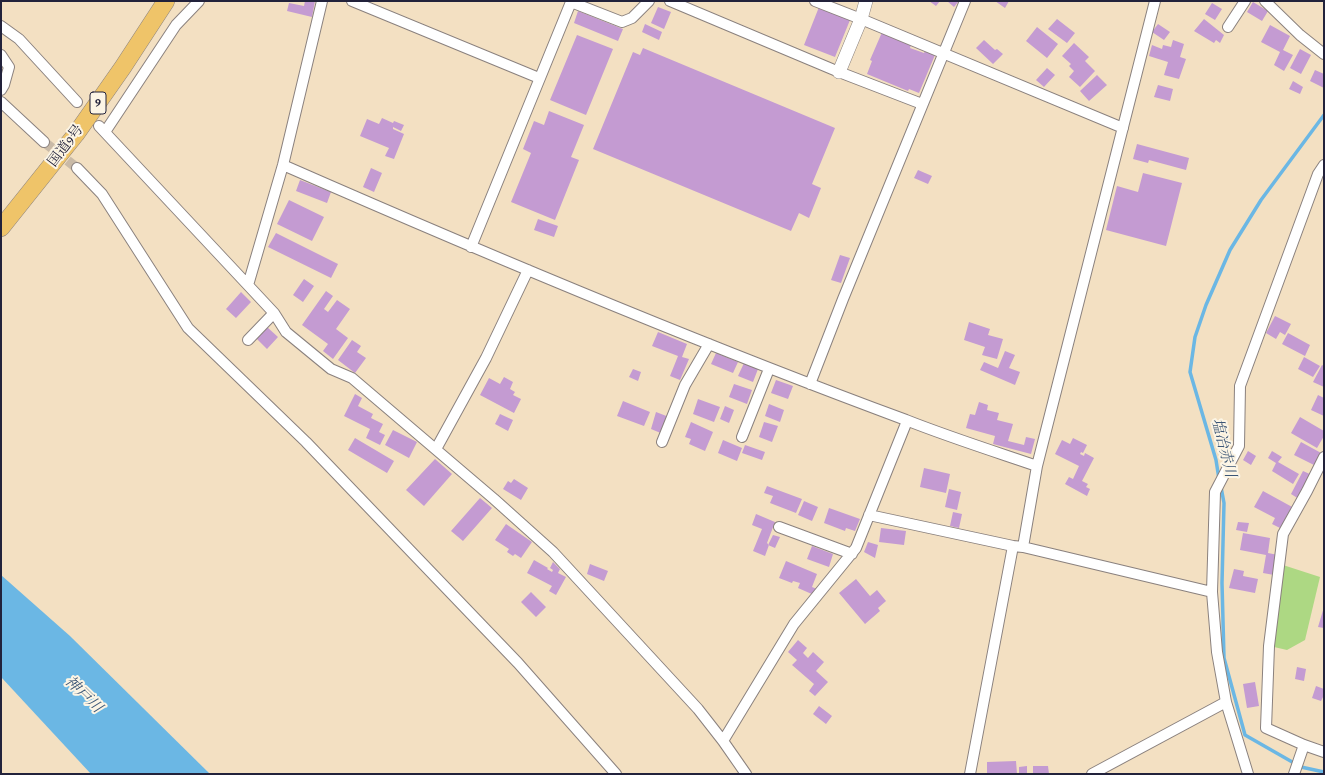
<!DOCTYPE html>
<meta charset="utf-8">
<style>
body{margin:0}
#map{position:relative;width:1325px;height:775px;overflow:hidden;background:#f3e0c2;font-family:Alegreya,serif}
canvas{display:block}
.frame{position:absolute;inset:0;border:2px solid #22223b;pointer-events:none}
</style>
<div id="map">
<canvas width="1325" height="775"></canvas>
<div class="frame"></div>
</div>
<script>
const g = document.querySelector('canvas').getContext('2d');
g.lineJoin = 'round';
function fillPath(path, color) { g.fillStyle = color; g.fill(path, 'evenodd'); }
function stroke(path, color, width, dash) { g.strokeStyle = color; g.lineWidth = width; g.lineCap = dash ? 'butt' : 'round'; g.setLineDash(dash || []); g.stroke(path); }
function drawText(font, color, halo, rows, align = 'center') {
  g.font = font + ' Alegreya,"Noto Serif JP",serif'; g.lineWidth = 4; g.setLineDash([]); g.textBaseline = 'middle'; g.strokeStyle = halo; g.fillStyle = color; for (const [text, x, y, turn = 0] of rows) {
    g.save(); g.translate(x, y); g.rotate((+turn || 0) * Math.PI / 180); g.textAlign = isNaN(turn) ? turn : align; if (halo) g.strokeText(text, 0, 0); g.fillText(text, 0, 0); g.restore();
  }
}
const green = new Path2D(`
 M1283 565 1320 577 1305 640 1287 650 1274 647Z`);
const water = new Path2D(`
 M1 575 70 636 210 774H91L1 677Z`);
const stream = new Path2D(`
 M1219 479 1216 460 1190 372 1195 337 1206 305 1230 250 1261 200 1324 115
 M1221 487 1224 503 1222 583 1224 658 1245 735 1301 767 1324 772`);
const building = new Path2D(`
 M305 1H315L312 17 287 11 289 3 304 6Z
 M929 1H940L936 6Z
 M947 1H959L954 7Z
 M995 1H1009L1005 8Z
 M1253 2 1268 11 1262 21 1247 12Z
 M1212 3 1222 9 1215 20 1205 14Z
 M658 7 671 12 664 29 651 23Z
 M819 7 850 20 835 57 804 45Z
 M578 11 623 29 618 41 574 23Z
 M1057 19 1075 33 1067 43 1048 29Z
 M1204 19 1224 35 1220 43 1216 40 1214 43 1194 31Z
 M645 24 662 32 659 40 642 32Z
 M1158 24 1170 32 1164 40 1152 32Z
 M1270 25 1290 36 1283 50 1293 55 1284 71 1274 65 1280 52 1261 42Z
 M1037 27 1058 44 1047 58 1026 41Z
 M883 30 911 45 910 48 924 53 925 51 935 55 919 93 909 89 908 91 867 74 872 61 870 60Z
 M577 35 613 49 586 115 550 100Z
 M984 40 995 50 997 49 1003 54 993 64 976 48Z
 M1173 40 1184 44 1180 57 1186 59 1179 79 1164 75 1168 62 1149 56 1152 45 1162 49 1163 45 1171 47Z
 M1074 43 1089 57 1085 61 1095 71 1080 87 1069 77 1074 71 1069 66 1071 64 1062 56Z
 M643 48 835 128 812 184 821 188 809 218 799 213 791 231 593 149 633 52 640 55Z
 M1300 49 1311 55 1301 74 1290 68Z
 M1047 68 1055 75 1044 87 1036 80Z
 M1315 70 1324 74V88L1310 81Z
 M1097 75 1107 85 1089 101 1080 91Z
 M1293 81 1303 87 1300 94 1289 89Z
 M1158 85 1173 89 1170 101 1154 97Z
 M549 111 584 125 571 157 579 160 555 220 511 202 531 153 523 149 534 121 544 125Z
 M382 118 393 123 394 121 404 125 401 131 393 127V129L404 134 394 159 385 156 389 148 360 136 367 119 379 124Z
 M1137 144 1189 158 1186 170 1149 160 1148 163 1133 159Z
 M371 168 382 173 374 192 363 187Z
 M918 170 932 176 928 184 914 178Z
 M1143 173 1182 183 1166 246 1106 230 1117 186 1138 192Z
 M300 180 331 192 327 203 296 191Z
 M289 200 324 217 312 241 277 224Z
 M538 219 558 226 554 237 534 230Z
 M276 233 338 264 331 278 268 247Z
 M840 255 850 258 841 283 831 280Z
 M304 279 314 286 303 302 293 295Z
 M326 291 333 296 324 309 328 312 337 300 350 309 336 329 348 338 333 359 323 351 328 344 302 325Z
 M241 292 251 302 236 318 226 309Z
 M1275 316 1291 324 1285 335 1280 332 1276 339 1266 333Z
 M969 322 990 329 988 335 1003 339 997 359 982 355 985 347 964 340Z
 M267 327 278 337 267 349 256 338Z
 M658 332 687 344 682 357 689 359 680 380 670 376 678 356 652 346Z
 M1288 333 1310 345 1305 356 1282 344Z
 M352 340 361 346 357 352 366 358 355 373 338 360Z
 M1005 351 1015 355 1009 368 1020 372 1015 385 980 370 984 362 998 368Z
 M716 353 738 362 733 373 711 364Z
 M1304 357 1320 366 1313 377 1298 369Z
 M744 363 758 369 753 382 738 376Z
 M1322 365 1324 366V387L1313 382Z
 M633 369 641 372 638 381 629 377Z
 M504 377 513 382 510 389 515 392 513 395 521 399 514 413 480 395 489 378 500 384Z
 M776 380 793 386 788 399 771 393Z
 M734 384 752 390 747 404 729 397Z
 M355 394 362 398 358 406 373 414 371 418 383 424 379 432 385 435 380 445 366 438 370 429 344 416Z
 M1318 395 1324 398V416L1311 410Z
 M698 399 720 407 714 422 693 414Z
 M623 401 650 412 644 426 617 416Z
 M979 402 988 405 987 410 999 413 997 420 1013 424 1008 441 1024 445 1026 437 1035 439 1031 454 993 444 995 436 966 428 970 414 975 415Z
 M769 404 784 410 780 422 765 416Z
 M725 406 734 410 729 423 720 419Z
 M656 412 669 417 663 434 651 429Z
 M500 414 513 420 508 431 495 424Z
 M1300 417 1324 431V436L1317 448 1291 433Z
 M691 422 713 432 705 451 689 444 691 439 685 437Z
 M764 422 778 426 772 442 759 437Z
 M393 430 417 442 409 458 385 445Z
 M355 438 394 461 387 473 348 450Z
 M1073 438 1087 445 1083 453 1081 452 1080 454 1084 456 1085 453 1094 458 1082 481 1088 484 1086 487 1090 489 1087 496 1065 484 1069 477 1073 479 1079 466 1055 454 1062 440 1070 444Z
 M723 440 742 448 737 461 718 453Z
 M1301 442 1323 454 1316 466 1294 455Z
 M745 445 765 452 762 460 742 453Z
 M1248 451 1256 456 1251 465 1243 460Z
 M1272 451 1282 457 1278 462 1299 474 1293 484 1272 471 1276 463 1268 458Z
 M435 459 452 474 424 506 406 490Z
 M924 468 950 474 946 493 920 487Z
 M1303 471 1312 475 1299 499 1291 494Z
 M514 479 528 488 521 500 503 489 508 481 511 483Z
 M767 486 802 499 796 513 770 503 773 496 764 493Z
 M949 489 961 492 957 510 945 507Z
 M1263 491 1294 508 1282 529 1272 524 1275 518 1254 507Z
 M480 498 492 508 463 541 451 531Z
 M804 501 818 507 812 521 798 515Z
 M829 508 860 519 855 531 846 528 845 531 824 523Z
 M953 512 962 514 959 528 950 526Z
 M756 514 775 522 767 543 769 545 765 556 753 551 762 529 752 525Z
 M1238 522 1249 523 1247 532 1236 530Z
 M506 524 532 542 521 558 515 554 513 556 507 552 509 549 495 540Z
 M881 528 906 531 904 545 879 542Z
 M1243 533 1270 538 1268 553 1278 555 1274 575 1263 573 1266 555 1240 550Z
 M773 535 780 537 775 548 768 545Z
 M868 542 878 545 875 558 864 552Z
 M812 546 833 554 829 567 807 559Z
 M534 560 548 568 547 569 552 572 553 570 550 568 553 562 560 569 558 573 566 577 556 595 549 591 552 586 527 573Z
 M786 561 817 574 812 587 817 589 814 595 798 588 800 583 793 581 792 583 779 578Z
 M590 564 608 571 604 581 587 574Z
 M1234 569 1244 571 1243 576 1258 579 1255 593 1229 588Z
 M856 579 870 596 877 590 886 601 878 608 880 611 865 624 839 593Z
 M531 592 546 607 536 617 521 602Z
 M1324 607V628L1318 627Z
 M798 640 807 648 803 653 808 658 813 652 824 662 816 671 828 682 815 696 809 691 814 684 792 665 797 660 788 652Z
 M1297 667 1306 669 1304 681 1295 679Z
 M1255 682 1259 706 1247 708 1243 684Z
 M1316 686 1324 689V695L1321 701 1312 698Z
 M819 706 832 716 826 724 813 714Z
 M1016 761 1017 774H987V762Z
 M1027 766V774H1019V767Z
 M1033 766H1048L1049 774H1033Z`);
const minorTunnel = new Path2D(`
 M44 142 77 168`);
const minor = new Path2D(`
 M352 1 539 78
 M670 1 839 72 922 104
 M815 1 861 19 1123 128
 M1265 1 1300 35 1324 54
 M1 26 19 39 77 102
 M1228 27 1245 1
 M1 55 9 67 4 85 1 90
 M1 102 44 142
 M99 126 274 313 286 332 331 369 352 378 494 499 553 552 698 709 723 741 746 774
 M105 132 176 25 199 1
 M283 165C488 255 695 342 906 420 949 437 993 451 1037 466
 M77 168 102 194 188 328 306 442 518 663 616 774
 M471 247 571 2 622 22 632 18 649 1
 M248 285 283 165 322 1
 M248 340 274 313
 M810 384 843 299 965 1
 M742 437 769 369
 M662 442 685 385 709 344
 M436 449 486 358 528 270
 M1324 457 1307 491 1283 534 1269 646 1266 728 1304 745 1324 752
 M869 515 1013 546
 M779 527 852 554
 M1023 547 1212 592
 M723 741 794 624 856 548 907 421
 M970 774 1013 546 1023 547 1037 466 1155 1
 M1092 774 1226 702
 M1248 774 1226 702 1217 652 1212 592 1215 492 1239 446 1240 386 1318 174 1324 165
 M1294 774 1304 745`);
const tertiary = new Path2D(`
 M839 72 861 19 866 1`);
const trunk = new Path2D(`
 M1 228 76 134 123 67 166 1`);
const shields = [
 [98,103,16]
];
const shieldNames = [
 ["9",98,103]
];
const streetNames = [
 ["国道9号",66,146,-53]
];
const waterNames = [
 ["塩冶赤川",1223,448,76],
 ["神戸川",83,695,44]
];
fillPath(green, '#add883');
fillPath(water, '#6bb7e4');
stroke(stream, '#6bb7e4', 3.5);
fillPath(building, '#c49bd2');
stroke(minorTunnel, '#c9baa7', 10, [10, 5]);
stroke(minor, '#8a817e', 12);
stroke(tertiary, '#8a817e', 14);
stroke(trunk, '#8a817e', 18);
stroke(minor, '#fff', 10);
stroke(tertiary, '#fff', 13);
stroke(trunk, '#efc469', 17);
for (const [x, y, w] of shields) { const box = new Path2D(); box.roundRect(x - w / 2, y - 11, w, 22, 3); g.fillStyle = '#fcf5e5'; g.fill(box); stroke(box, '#22223b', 1); }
drawText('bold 13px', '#22223b', null, shieldNames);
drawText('14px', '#22223b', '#fcf5e5', streetNames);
drawText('italic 15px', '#3c5676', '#fcf5e5', waterNames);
</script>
